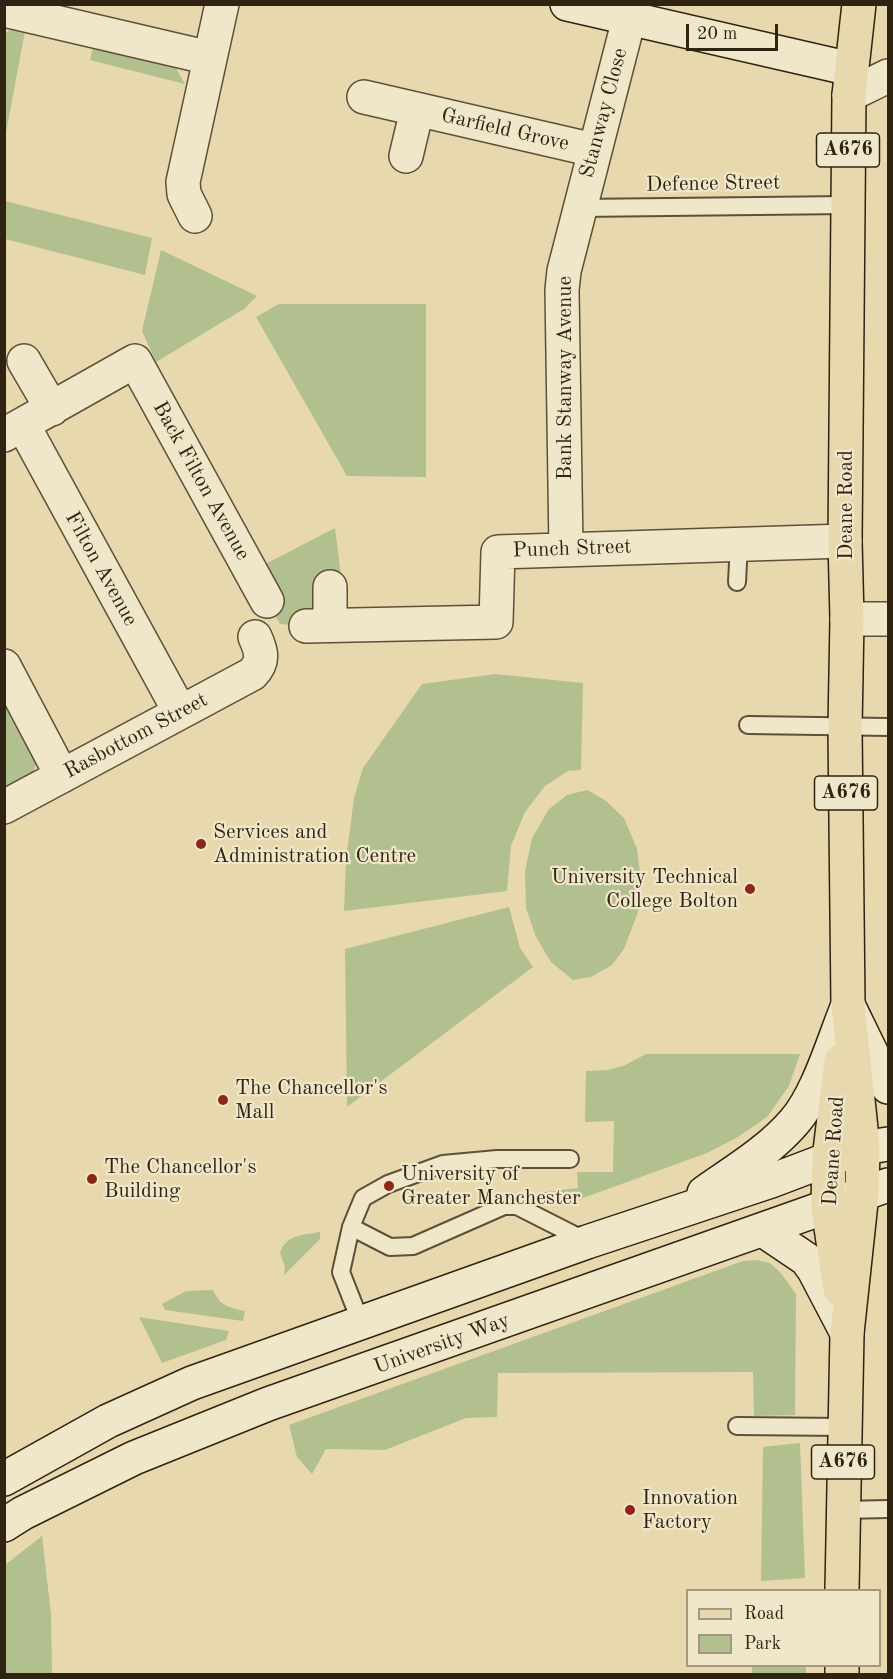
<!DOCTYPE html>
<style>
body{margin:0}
#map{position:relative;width:893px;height:1679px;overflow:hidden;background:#e8d8ae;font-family:"Old Standard TT",serif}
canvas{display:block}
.frame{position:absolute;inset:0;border:6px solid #2f2312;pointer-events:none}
.legend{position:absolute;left:686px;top:1589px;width:195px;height:78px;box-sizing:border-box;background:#f0e6ca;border:2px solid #a39880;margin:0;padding:8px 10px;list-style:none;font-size:18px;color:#2f2312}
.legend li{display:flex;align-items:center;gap:12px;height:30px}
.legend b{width:30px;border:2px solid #a39880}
.scale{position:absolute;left:686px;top:24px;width:92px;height:27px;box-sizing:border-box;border:3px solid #2f2312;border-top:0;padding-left:8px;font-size:18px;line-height:21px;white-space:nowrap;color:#2f2312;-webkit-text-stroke:4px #f0e6ca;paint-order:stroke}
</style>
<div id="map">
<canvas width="893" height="1679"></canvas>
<div class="frame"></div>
<ul class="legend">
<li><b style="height:8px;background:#e8d8ae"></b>Road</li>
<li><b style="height:16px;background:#b1c08e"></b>Park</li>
</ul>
<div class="scale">20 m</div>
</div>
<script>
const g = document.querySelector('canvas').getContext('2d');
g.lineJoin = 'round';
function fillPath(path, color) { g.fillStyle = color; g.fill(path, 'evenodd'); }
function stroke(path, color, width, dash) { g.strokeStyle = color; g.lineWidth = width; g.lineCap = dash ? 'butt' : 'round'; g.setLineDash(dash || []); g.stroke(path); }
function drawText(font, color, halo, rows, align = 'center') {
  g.font = font + ' "Old Standard TT",serif'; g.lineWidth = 4.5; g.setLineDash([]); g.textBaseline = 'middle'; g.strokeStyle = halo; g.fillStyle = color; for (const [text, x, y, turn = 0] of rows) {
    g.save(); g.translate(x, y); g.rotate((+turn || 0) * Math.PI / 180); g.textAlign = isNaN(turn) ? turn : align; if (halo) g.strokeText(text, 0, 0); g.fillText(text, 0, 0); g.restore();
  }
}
const green = new Path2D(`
 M10 30 25 31 5 138V34Z
 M94 43 173 63 185 84 90 60Z
 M5 201 152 238 145 275 5 239Z
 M161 250 257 296 244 309 156 362 142 331Z
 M279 304H426V477L347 476 256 317Z
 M335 528 341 576 306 626 280 624 250 572Z
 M495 674 583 683 581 770 568 771 545 786 525 812 511 846 507 891 344 911 346 859 354 798 363 768 422 684Z
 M4 696 36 756C38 778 21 782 4 790Z
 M587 790 605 800 624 818 637 849 641 881 638 912 624 949 612 965 591 977 573 980 551 962 536 937 526 908 525 871 532 838 549 809 567 795Z
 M509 907 520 948 533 967 347 1107 345 949Z
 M646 1054H800L789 1086 767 1117 738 1137 707 1153 561 1206 537 1193 578 1188 577 1172H613L614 1121 585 1122 586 1071 608 1070 623 1066Z
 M320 1232V1239L284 1275 285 1266 280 1253C286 1234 304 1235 320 1232Z
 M757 1260 770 1263 780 1272 796 1294 795 1415 754 1416 753 1372 498 1373 497 1417 466 1418 385 1450 326 1449 312 1474 297 1457 289 1425 743 1261Z
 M213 1290C219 1305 229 1308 245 1311L243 1321 165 1310 162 1304 186 1291Z
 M139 1317 229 1331 226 1340 162 1363Z
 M800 1443 805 1578 761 1581 763 1447Z
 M42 1536 51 1614 52 1674H5V1565Z
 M752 1666H806V1674H752Z`);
const lane = new Path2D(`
 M579 208 847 205
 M737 582 739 544
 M748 725 888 727
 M351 1227 390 1247 413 1246 504 1206H517L586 1241
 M361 1323 341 1272 351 1227 363 1198 388 1184 443 1164 497 1159H570
 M737 1426 844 1427
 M843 1510 888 1509`);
const street = new Path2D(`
 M4 10 210 58
 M849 95 888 76
 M364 97 594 150
 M406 156 417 110
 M195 216 184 194 183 182 222 4
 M24 361 52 409
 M23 425 180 712
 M4 435 135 361 267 601
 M566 549 562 290 564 271 629 19
 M330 587V625
 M847 619H888
 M306 626 496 622 498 552 845 541
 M4 666 62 776
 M4 807 252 674C264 662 262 652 255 637`);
const secondary = new Path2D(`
 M567 4 851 69
 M849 1007 888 1087
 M704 1193C735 1171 769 1151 794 1122 818 1095 834 1039 848 1005
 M763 1230 806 1259 814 1270 847 1333
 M4 1479 108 1421 192 1383 587 1242 771 1181 829 1159 863 1148 888 1144
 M4 1525 23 1513 134 1458 268 1404 888 1185`);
const primary = new Path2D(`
 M840 1289 828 1207 829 1159 841 1061
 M842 1590 847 1333 862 1193 863 1148 848 1005 845 728 847 619 845 541 849 95 859 4
 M842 1674V1666`);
const markers = [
 [201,844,6,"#8f2418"],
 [750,889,6,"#8f2418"],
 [223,1100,6,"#8f2418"],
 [92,1179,6,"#8f2418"],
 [389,1186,6,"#8f2418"],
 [630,1510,6,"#8f2418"]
];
const shields = [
 [848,150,63],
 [846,793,63],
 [843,1462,63]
];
const shieldNames = [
 ["A676",848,150],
 ["A676",846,793],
 ["A676",843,1462]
];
const streetNames = [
 ["Stanway Close",604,113,-75],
 ["Garfield Grove",505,130,13],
 ["Defence Street",713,184,-1],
 ["Bank Stanway Avenue",565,378,-90],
 ["Back Filton Avenue",201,481,61],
 ["Deane Road",846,505,-90],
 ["Punch Street",572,549,-2],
 ["Filton Avenue",101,569,61],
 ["Rasbottom Street",136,736,-28],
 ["Deane Road",834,1151,-86],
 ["University Way",442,1344,-20]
];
const poiNames = [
 ["Services and",213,832],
 ["Administration Centre",213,856],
 ["University Technical",738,877,"right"],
 ["College Bolton",738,901,"right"],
 ["The Chancellor's",235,1088],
 ["Mall",235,1112],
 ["The Chancellor's",104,1167],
 ["Building",104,1191],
 ["University of",401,1174],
 ["Greater Manchester",401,1198],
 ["Innovation",642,1498],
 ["Factory",642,1522]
];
fillPath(green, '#b1c08e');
stroke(lane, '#5d5039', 20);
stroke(street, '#5d5039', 36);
stroke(secondary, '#2f2312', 36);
stroke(primary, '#2f2312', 36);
stroke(lane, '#f0e6ca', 16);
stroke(street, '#f0e6ca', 33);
stroke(secondary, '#f0e6ca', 33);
stroke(primary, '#e8d8ae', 33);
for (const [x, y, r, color] of markers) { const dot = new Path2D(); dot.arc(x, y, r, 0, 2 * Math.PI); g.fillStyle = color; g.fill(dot); stroke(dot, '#f0e6ca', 2); }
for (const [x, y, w] of shields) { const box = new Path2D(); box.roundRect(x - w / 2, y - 17, w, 34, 4.5); g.fillStyle = '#f0e6ca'; g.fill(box); stroke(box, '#2f2312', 1.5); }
drawText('bold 20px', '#2f2312', null, shieldNames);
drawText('21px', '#2f2312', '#f0e6ca', streetNames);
drawText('21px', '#2f2312', '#f0e6ca', poiNames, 'left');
</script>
